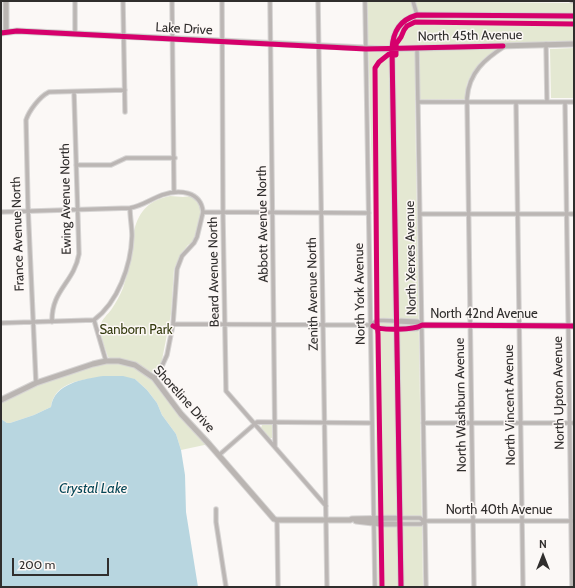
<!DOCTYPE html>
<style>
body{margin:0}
#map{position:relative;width:575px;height:588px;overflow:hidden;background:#fbf8f6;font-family:Cabin,sans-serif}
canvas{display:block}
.frame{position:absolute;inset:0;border:2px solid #302e2d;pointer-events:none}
.north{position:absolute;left:523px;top:536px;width:40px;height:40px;-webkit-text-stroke:3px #fcf7f5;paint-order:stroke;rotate:0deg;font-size:11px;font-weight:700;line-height:16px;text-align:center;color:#302e2d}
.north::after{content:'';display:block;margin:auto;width:14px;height:18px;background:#302e2d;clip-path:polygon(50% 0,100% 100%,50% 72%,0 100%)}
.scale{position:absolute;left:12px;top:558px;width:97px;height:18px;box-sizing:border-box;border:2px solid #302e2d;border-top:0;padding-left:5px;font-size:12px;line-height:14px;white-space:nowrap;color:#302e2d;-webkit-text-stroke:3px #fcf7f5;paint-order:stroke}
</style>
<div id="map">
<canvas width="575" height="588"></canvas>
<div class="frame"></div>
<div class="north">N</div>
<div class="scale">200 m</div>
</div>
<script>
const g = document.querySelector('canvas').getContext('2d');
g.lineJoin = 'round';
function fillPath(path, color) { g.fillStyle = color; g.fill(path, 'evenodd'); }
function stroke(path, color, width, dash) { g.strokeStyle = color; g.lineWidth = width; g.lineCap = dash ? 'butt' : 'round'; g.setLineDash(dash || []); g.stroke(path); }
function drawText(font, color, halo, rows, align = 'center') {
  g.font = font + ' Cabin,sans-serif'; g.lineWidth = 3; g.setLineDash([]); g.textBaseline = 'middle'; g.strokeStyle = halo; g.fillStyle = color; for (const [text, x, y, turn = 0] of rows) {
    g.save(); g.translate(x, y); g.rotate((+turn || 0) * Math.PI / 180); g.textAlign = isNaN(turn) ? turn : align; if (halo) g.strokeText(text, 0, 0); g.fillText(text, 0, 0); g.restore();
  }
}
const green = new Path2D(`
 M367 1 574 3V41L510 44C491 50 474 65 467 84 466 89 465 94 465 99L415 100 423 587H378L373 214Z
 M574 48V98H551L550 49Z
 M170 196 183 197 191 196 198 199 201 209V214L193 242 188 245 181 254 174 269 171 314 161 365 156 371 152 372C144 368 137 362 127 360 121 358 113 360 108 357 105 347 98 334 101 324 102 319 108 314 111 310 116 303 120 295 123 288 137 253 122 205 170 196Z
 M119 361 143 369 209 444 181 450 176 434 162 415 157 403 147 390 135 379C111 378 55 372 51 407L34 415 10 423H7L1 419V400L83 367Z
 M262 425H272V438H270L261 428Z`);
const water = new Path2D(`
 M103 376H123L135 379 147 390 157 403 162 415 176 434 181 450 185 475 186 512 198 587H1V419L7 423H10L34 415 51 407C54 383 84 379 103 376Z`);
const street = new Path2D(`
 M75 1V34
 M123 1 125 112
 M172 1 174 192
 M222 1 223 218 226 391 326 506
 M270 1 275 447
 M318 1 327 587
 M365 1 375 587
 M413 1 417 15
 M572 1H574
 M546 44 547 102
 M417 48 426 587
 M418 102H574
 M516 102 523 587
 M565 102 572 587
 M76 165H111L126 158H175
 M1 212 130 208C142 206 151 199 162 195 179 189 201 191 203 212L369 213
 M420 214H574
 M52 322C51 290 74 283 79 254L74 92
 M1 323 94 320
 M173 324 371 325 376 328 396 329
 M371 325C377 318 388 321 396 321
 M106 361 94 320C118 302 131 266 132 236 132 227 130 218 130 208
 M154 378 162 366 167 355 173 324 177 269 182 256 194 243 197 237 203 212
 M36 383 28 208 26 120C29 111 39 97 49 92L125 90
 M423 423H574
 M219 455 257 422 372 423
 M216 509V522L226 587
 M400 518H420L424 521H574
 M277 520 278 587
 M400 524H421L424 521
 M474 587 467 98C469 72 485 59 505 46`);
const secondary = new Path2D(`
 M6 31V1
 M1 33 17 31 385 49 574 44
 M396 321 417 322 422 325
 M396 329 417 328 422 325 574 326
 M1 400 36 383 93 364 106 361H119L135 365 154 378 181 414 209 444 274 519 277 520H350L352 519 400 518
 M356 521 381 524H400
 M401 587 392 49C393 31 400 20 417 15L574 16`);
const cycleway = new Path2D(`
 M1 33 17 31 366 49 503 46
 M373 326C380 331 415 330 422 325L574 326
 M382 587 378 334 377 323 375 68 379 62 389 54 396 55V44L401 37 404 30 407 26 415 22 574 24
 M401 587 392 49C393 31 400 20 417 15L574 16`);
const streetNames = [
 ["Lake Drive",184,29,3],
 ["North 45th Avenue",470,36,-1],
 ["Ewing Avenue North",66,199,-91],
 ["Abbott Avenue North",263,224,-91],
 ["France Avenue North",18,234,-92],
 ["North Xerxes Avenue",411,258,-91],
 ["Beard Avenue North",214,272,-91],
 ["Zenith Avenue North",313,294,-91],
 ["North York Avenue",360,294,-91],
 ["North 42nd Avenue",484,314],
 ["North Upton Avenue",559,393,-91],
 ["Shoreline Drive",184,399,48],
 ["North Washburn Avenue",461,405,-91],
 ["North Vincent Avenue",510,405,-91],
 ["North 40th Avenue",499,510]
];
const parkNames = [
 ["Sanborn Park",136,330]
];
const waterNames = [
 ["Crystal Lake",93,489]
];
fillPath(green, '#e4e8d2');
fillPath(water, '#b8d6e0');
stroke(street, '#d6d4d3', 5.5);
stroke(secondary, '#d6d4d3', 7);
stroke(street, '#bbb6b4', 3.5);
stroke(secondary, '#bab5b2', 5);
stroke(cycleway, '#d6006c', 5);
drawText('13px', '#302e2d', '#fcf7f5', streetNames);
drawText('13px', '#32390c', '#fcf7f5', parkNames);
drawText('italic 14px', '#054656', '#fcf7f5', waterNames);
</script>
